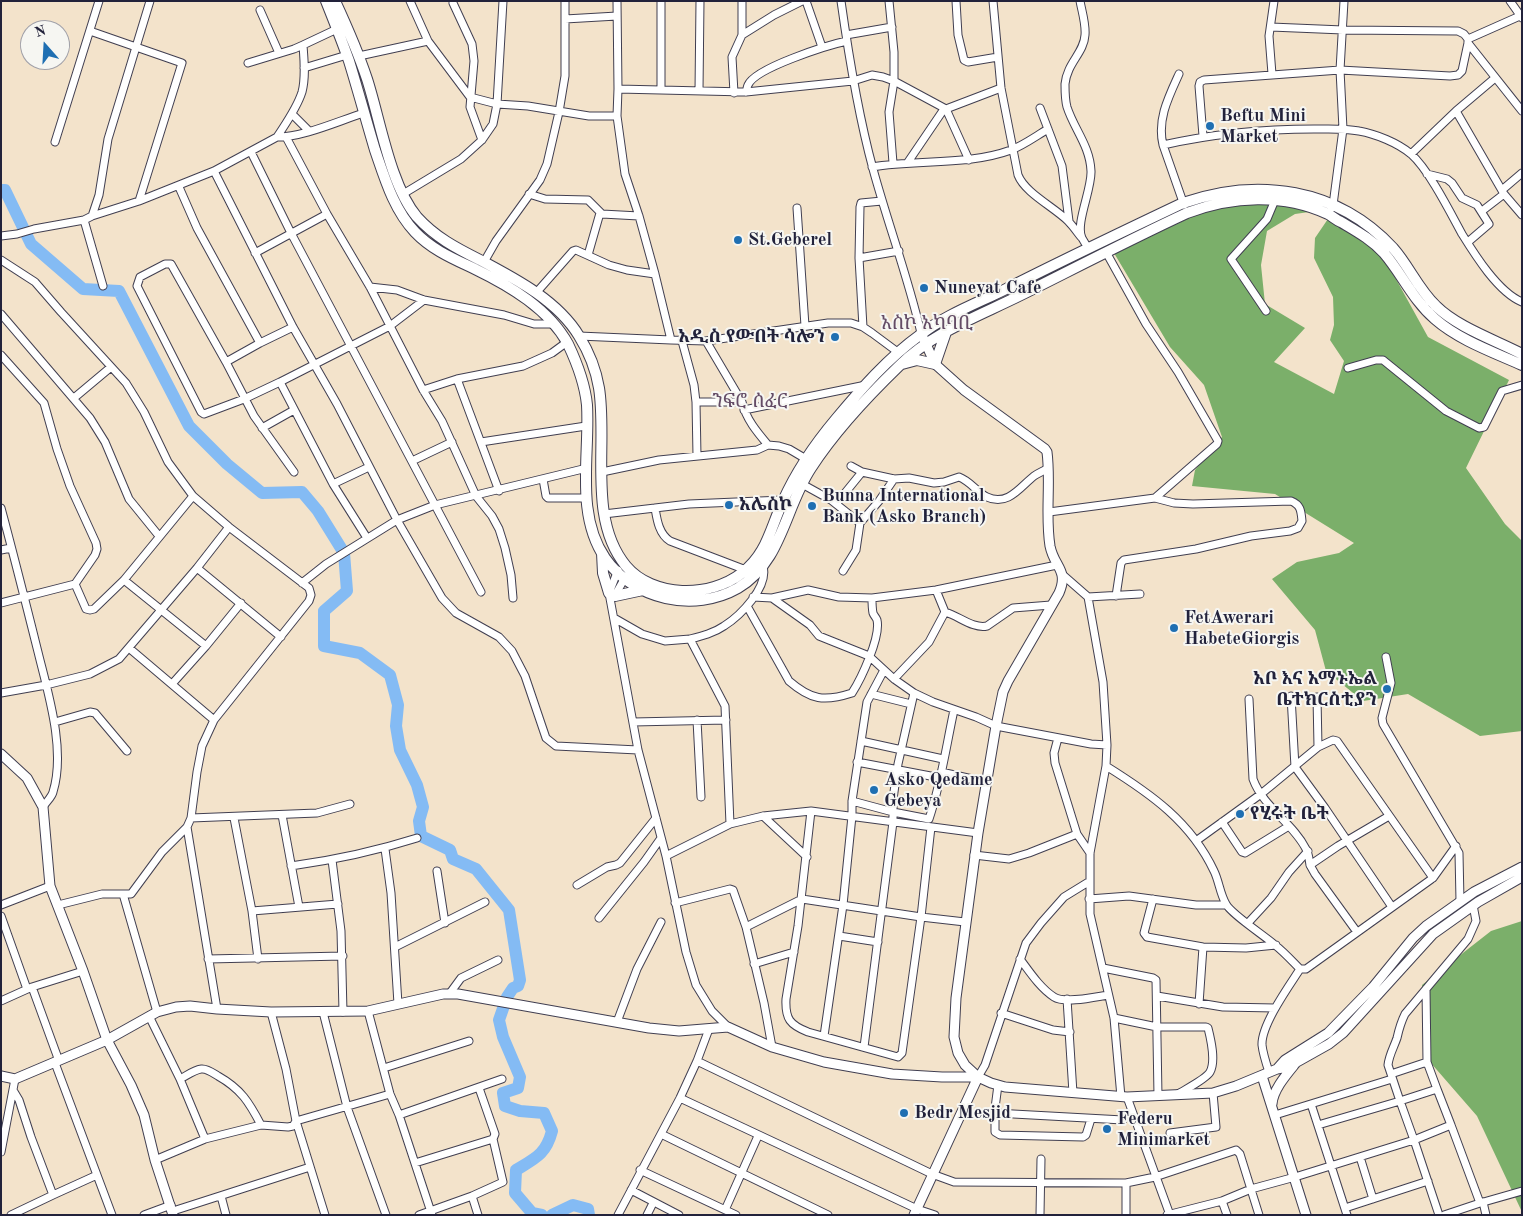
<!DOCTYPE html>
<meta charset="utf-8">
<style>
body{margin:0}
#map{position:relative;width:1523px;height:1216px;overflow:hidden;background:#f3e3cb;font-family:"Old Standard TT",serif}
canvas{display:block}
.frame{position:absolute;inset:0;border:2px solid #22223b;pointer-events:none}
.north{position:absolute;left:20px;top:20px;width:50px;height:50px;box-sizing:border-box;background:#f6f6f2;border:1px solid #a1a1a9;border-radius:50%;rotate:341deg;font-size:14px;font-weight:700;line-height:20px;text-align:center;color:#22223b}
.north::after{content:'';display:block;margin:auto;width:18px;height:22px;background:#1f6fb2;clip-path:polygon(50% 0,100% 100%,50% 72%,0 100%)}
</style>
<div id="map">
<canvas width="1523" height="1216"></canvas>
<div class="frame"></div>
<div class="north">N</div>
</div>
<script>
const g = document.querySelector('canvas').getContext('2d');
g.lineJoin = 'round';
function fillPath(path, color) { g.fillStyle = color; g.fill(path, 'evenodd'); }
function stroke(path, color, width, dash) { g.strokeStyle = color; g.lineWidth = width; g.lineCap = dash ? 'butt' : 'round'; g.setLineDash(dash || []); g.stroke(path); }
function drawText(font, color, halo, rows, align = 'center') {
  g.font = font + ' "Old Standard TT","Noto Serif Ethiopic",serif'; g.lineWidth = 4; g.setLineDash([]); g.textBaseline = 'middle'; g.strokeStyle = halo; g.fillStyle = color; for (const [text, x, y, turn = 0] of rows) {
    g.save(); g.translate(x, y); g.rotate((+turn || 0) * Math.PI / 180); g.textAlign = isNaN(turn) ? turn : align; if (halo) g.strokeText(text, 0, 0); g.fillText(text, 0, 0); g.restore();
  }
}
const forest = new Path2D(`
 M1239 202 1285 203 1316 211 1295 214 1267 231 1261 265 1265 304 1305 328 1274 362 1334 394 1344 361 1330 340 1334 325 1333 297 1314 258 1315 238 1332 213 1361 221 1386 261 1428 337 1509 380 1466 468 1505 524 1522 541V731L1480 736 1408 694 1363 701 1326 671 1315 630 1272 579 1297 562 1339 553 1354 543 1275 494 1192 486 1195 470 1222 437 1204 385 1170 347 1114 253 1200 213Z
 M1522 921V1212L1477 1116 1430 1062 1422 985 1491 931Z`);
const river = new Path2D(`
 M1 190H5L31 244 83 289 119 291 189 426 227 464 262 493 302 492 318 511 344 553 347 591 324 611V646L360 653 390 675 398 705 396 726 400 750 417 785 423 807 419 821 421 836 450 850 453 859 476 869 509 910 520 980 518 986 513 988 507 997 499 1020 503 1037 520 1077 518 1088 503 1093 505 1106 520 1111 544 1113 552 1131C546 1154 536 1158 516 1170L515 1193 532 1213 542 1215
 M552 1215 573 1205 588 1209 589 1215`);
const street = new Path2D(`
 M410 1 428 41
 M661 1V90
 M742 1V35
 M806 1 822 47
 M841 1C849 58 858 114 873 169 888 224 908 277 921 333
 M889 1 894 52V81L889 112 893 163
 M956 1 958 35 964 60 968 62 998 57
 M993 1 1001 88 1018 175C1025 193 1054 207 1068 221 1073 226 1077 232 1081 237
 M1080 1C1082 12 1086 24 1085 35 1084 53 1067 63 1065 84 1065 92 1065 100 1067 107 1074 129 1090 146 1091 171 1092 189 1075 224 1082 238 1084 242 1086 245 1089 248
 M1510 1 1522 18
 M453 3 472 44 474 61 470 107 482 140
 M260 10 279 53
 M565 19 617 16
 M846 35 892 27
 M1468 39 1522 15
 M1468 43 1522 111
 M303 45 337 29
 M359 56 428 41 470 97 497 104 528 106 589 116H617
 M248 63 294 49 303 45C304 60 306 77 302 92 297 108 286 123 277 137
 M304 68 347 55
 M1272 74 1269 36 1274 1
 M618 89 746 92 853 81 872 75 883 77 894 81 946 109 1001 88
 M699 91 700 1
 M746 92C747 90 747 87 748 85 755 68 828 45 847 41
 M734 93 732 57 742 35 774 15 802 1
 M1040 108 1062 166 1069 221
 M946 109 969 160
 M1456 111 1504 194 1522 215
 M292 114 309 131
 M1203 136 1199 86 1200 82 1204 80 1340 70 1450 76 1458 75 1462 71 1468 43V39L1464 34 1458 31 1343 30 1271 27
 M286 137 327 214 370 287 423 390 442 421 476 496 492 516 499 529 505 548 511 575 513 598
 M55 142 99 1
 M1163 145C1157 120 1168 98 1179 74
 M251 152 291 233 481 592
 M1411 154 1456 111 1495 78
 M908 162 944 109
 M872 167C918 159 967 166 1011 150 1024 145 1036 136 1048 129
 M214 171 293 327 337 404 397 520 442 598 456 613 499 637 512 651 525 676 546 738 556 746 638 750
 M1427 174 1447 179 1452 183 1462 198 1477 205 1489 224 1468 242
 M179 187 197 228 260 343 226 362
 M1502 190 1522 173
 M403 194 461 159 482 140 493 124 497 104 503 1
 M529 194 545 199 588 200 602 214 639 216
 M139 201 214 171 277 137C304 137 338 121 364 113
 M1184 205 1163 145C1212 134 1263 129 1314 129 1329 129 1344 128 1359 131 1376 134 1398 143 1411 154 1429 170 1450 212 1462 234 1475 255 1498 292 1522 302
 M797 208 805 326
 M1331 209 1333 205 1343 129 1340 70 1344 1
 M1482 211 1504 194
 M92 216 99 195 108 139 150 1
 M84 220 103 286
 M1 236 17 234 34 229 84 220 92 216 139 201 182 63 90 31
 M1106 252 1146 324 1178 372 1218 441 1217 444 1155 498
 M255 253 327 214
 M588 255 600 213
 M859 258 860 207 861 203 882 201
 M1 260 35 282 61 312 126 383 144 412 168 462 193 496 229 527 309 588 311 595 309 601 214 720 202 746 197 772 191 818 187 827 162 852 131 894H102L58 905
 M484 262 496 241 540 180 547 164 559 112 565 76V1
 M370 287 397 290 424 300 504 315 534 324H552
 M536 293 573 251 576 250 609 265 627 270 655 274
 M1266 311 1231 259 1267 219 1275 200
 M1 314 90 418 105 442 129 499 159 536
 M863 327 859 258 899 251
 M579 336 671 340 655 274 639 216 625 174 617 116 618 89 617 1
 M671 340 706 341 742 402
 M682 341 694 385 696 402
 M706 341 828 323H851L863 327 872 333 899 353
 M260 343 293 327
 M1 355 44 403 57 449 70 486 96 543 97 549 95 555 75 584 86 609 90 610 94 609 124 580 193 496
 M1348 368 1376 360H1383L1446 411 1479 428 1484 427 1502 391 1522 385
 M457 379 499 491
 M280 382 333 484 367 538
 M423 390 457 379 523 366 552 353 567 342
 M74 398 111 367
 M744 410 866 385
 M262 428 294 410
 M481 442 586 426
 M697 456 696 402H742C746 419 757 432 768 445
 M412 461 452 442
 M851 466 862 472 894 479 909 478 934 483 944 482 959 477C970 481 977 492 987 497 1008 507 1021 486 1034 476 1038 473 1044 471 1048 468
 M294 472 254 416 226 362 171 264H165L140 277 137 286 201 412 204 414 244 399 280 382 390 326 424 300
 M602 472 659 460 757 450 768 445 779 446 789 449 806 459
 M543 479 546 496 548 498H587
 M333 484 369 467
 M802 484 831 500 860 523 856 550 843 571
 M836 504 862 472
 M1 508C14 556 26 604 38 652 48 693 66 750 53 792 52 797 46 802 43 807
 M1049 512 1155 498 1174 503 1193 504 1291 501C1301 505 1301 511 1302 521L1298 528 1290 531 1251 536 1196 549 1124 560 1121 563 1116 596
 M604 514 655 508
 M860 523 879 501 894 479
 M1 550 11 548
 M197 568 281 637
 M618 570 609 593 638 750 666 856 686 952 696 985 712 1011 728 1027
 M746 570 670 541C659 534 657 520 655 508L689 504 783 500
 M1064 576 1088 597 1140 594
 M124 580 206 646
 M302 583 326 564 397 520 435 505 587 468
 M614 597 626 576
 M753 597 772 598 810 625 819 636 869 656 894 679 914 693 933 702 976 717 996 726 1091 744 1107 745 1106 766
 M1088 597 1103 682 1107 745
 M772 598 808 590 839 597 872 598 936 590 1057 565
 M1 603 75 584
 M747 606 789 681C811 700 824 702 852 693 861 679 881 637 877 620 876 617 874 616 873 613 872 608 872 602 872 598
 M945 612C959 616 973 629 987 626L1013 608 1051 605
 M614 618 642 634 665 641 690 639
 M129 648 214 720
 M1386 657 1391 683 1382 718 1383 724 1459 853 1460 901
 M894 679 929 642 945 612 936 590
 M172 684 206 646 241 603
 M1 693 46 685 90 674 119 659 197 568 229 527
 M871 694 911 704
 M1291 696 1295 767 1325 808 1392 907
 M1317 697 1318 747
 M1249 699 1253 779C1263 807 1293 823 1306 849 1309 854 1309 860 1310 865L1338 846 1389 816
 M697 720 701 797
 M55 722 90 712 95 713 127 751
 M633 722 726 720
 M1058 738 1054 753 1055 763 1077 834 1090 853
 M861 741 943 759
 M857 762 941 778
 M941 772 986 782
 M852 801 893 812 929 819C941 784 946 747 954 710
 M811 811 798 926 786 999C785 1019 790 1025 808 1032L898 1057 902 1053 921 917 931 827
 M282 815 299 907
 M763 816 807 857
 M191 818 317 813 350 804
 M234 818 252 911 258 959
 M1222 822 1242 852 1245 853 1289 826
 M730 824 725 706 690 639C702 636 714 633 724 626 740 616 769 587 763 566
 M187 827 217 1009
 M385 849 391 893 398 1004
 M974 855 1009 859 1029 853 1077 834
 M666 856 730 824 763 816 811 811 978 833
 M332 860 341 931 343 1012
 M1310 865 1315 874 1357 932
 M291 866C334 860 376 851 417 838
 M437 871 445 923
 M1433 878 1456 846
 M1090 881V914L1114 1018 1121 1097
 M577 885 607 867 616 865 620 863 656 818
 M123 894 157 1012
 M1089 899 1129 896 1196 905H1226
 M1153 899 1144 933 1147 937 1203 947 1246 948 1276 945
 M675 903 730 889 733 890 746 927 764 1003 772 1047
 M1 905 50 886
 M252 911 338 904
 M1 916 27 989
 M599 918 644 862 661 838
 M1248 923 1271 898 1289 872 1308 851
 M746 927 802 899 921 917 965 922
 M839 936 878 942
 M395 947 485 902
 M208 959 343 956
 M1020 959C1029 971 1040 988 1054 997 1065 1004 1095 997 1108 995
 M754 964 794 952
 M1103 968 1153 978 1156 980 1158 1096
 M32 987 59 1061
 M1426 989 1427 1062 1437 1089
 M450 993 461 978 498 960
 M1157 996 1223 1007 1275 1008
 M1067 999 1073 1093
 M1 1001 32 987 83 971
 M1199 1004 1203 947
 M368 1011 390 1094 399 1115 432 1215
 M271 1012 286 1069 296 1121 325 1215
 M323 1012 347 1107 386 1215
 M1001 1013 1053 1030 1070 1032
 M149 1016 180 1079 205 1139
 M1114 1018 1157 1027H1206L1208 1028C1211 1040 1216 1061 1210 1072 1206 1079 1186 1089 1178 1094
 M617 1022 637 969 661 922
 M824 1036 843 905 852 816V801L867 702 884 670
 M864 1047 893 822V799L898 764 914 693
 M697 1061 932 1174 954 1182 1126 1183 1155 1177 1236 1150 1240 1154 1259 1215
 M55 1063 112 1215
 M384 1068 469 1041
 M1269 1072C1266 1063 1263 1054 1262 1045 1261 1025 1289 986 1300 969
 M1391 1074 1427 1062
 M978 1077 985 1065 1026 943 1041 923 1064 897 1090 881V853L1106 766C1151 794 1191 822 1214 871 1219 881 1220 894 1226 904 1231 914 1265 936 1275 945 1284 952 1292 961 1300 969H1306L1433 878 1337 741 1333 740 1318 747 1261 794 1196 841
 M180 1079C186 1076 194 1070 201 1069 207 1068 213 1073 218 1076 241 1089 249 1102 261 1125
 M998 1085 995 1108V1132L1000 1135 1083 1137 1086 1135 1091 1119
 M13 1090 19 1100 31 1137 53 1195 97 1175
 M1127 1097 1170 1215
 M680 1098 917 1209 935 1215
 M1311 1104 1347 1215
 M995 1113 1123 1120
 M399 1115 502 1079
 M1275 1115 1392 1079
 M1318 1125 1400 1101 1414 1140 1451 1125 1480 1203 1444 1215
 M1451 1125 1437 1089 1400 1101 1388 1065C1389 1055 1394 1047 1397 1038 1399 1029 1401 1022 1405 1014L1468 939 1476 921 1473 905
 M1170 1133 1216 1127 1213 1093
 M661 1134 828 1215
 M1 1152 15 1079
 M1360 1157 1373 1199
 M155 1160 205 1139 261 1125 288 1127 293 1126 296 1121 390 1094
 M415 1163 493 1139 495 1134 479 1088
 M640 1170 736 1215
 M631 1190 679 1215
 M221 1196 226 1215
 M472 1196 478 1215
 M1222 1201 1227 1215
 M1483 1202 1486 1215
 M1480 1203 1522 1191
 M1345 1208 1428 1181
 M725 1210 758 1136
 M173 1211 310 1167
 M11 1215 53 1195
 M144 1215 171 1205
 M419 1215 472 1196 503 1182 493 1139
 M618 1215 680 1098 697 1061 709 1029
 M647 1215 653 1203
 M1040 1215 1041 1159
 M1126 1215V1183
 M1167 1215 1222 1201 1251 1189 1295 1177 1414 1140 1439 1215`);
const secondary = new Path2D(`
 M1 754 27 778 43 807 50 886 83 971 107 1040 131 1085 144 1115 155 1160 173 1215
 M1277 1069 1285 1060 1328 1033 1373 987 1413 938 1426 926 1474 892 1522 867
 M1 1076 15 1079 107 1040 157 1012 176 1007 190 1006 217 1009 271 1012 368 1011 443 994H458L649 1028 679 1031 728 1027 772 1047 824 1062 892 1074 942 1077H978L991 1083 1005 1087 1127 1097 1213 1093 1236 1086 1277 1069 1288 1067 1329 1044 1343 1033 1433 934 1478 902 1522 877
 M1262 1076 1306 1215
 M1272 1104C1273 1090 1286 1075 1295 1064
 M914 1215 978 1077 965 1065 958 1053 954 1037 956 998 978 833 996 726 1003 692 1008 681 1059 593C1069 570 1054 567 1050 546 1045 515 1051 483 1047 452L1045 449 964 390 935 364 921 333`);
const primary = new Path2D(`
 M326 1C334 21 342 41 349 61 358 90 366 120 375 150 385 179 394 210 415 232 432 250 454 259 475 269 510 286 549 309 568 344 577 363 585 384 587 405 590 455 575 514 605 558 634 600 694 613 738 588 782 562 785 507 811 468 833 434 870 394 899 366 933 332 979 316 1021 295 1077 267 1131 239 1187 213 1232 196 1283 193 1328 214 1332 216 1336 220 1341 222 1356 231 1371 239 1384 253 1402 274 1413 300 1435 319 1459 340 1493 352 1522 365
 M335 1C347 27 358 52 367 79 380 119 390 185 417 217 435 237 456 248 480 260 516 279 558 301 579 336 589 352 596 370 599 388 608 444 587 519 626 566 653 598 710 598 742 573 767 554 770 529 783 501 796 472 815 444 836 419 861 389 888 358 920 335 945 315 978 303 1006 289 1065 259 1124 231 1183 203 1258 177 1337 188 1393 248 1409 266 1418 289 1436 306 1457 327 1495 340 1522 354
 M902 364 917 360 935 364 946 332
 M602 553 603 573 609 593
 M615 596 643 590`);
const markers = [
 [1210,126,5,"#1f6fb2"],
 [738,240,5,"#1f6fb2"],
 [924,288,5,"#1f6fb2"],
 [835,337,5,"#1f6fb2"],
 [729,505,5,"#1f6fb2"],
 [812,506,5,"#1f6fb2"],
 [1174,628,5,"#1f6fb2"],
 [1387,689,5,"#1f6fb2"],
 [874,790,5,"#1f6fb2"],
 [1240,814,5,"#1f6fb2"],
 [904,1113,5,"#1f6fb2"],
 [1107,1129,5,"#1f6fb2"]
];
const poiNames = [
 ["Beftu Mini",1220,116],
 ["Market",1220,137],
 ["St.Geberel",748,240],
 ["Nuneyat Cafe",934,288],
 ["አዲስ የውበት ሳሎን",825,337,"right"],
 ["Bunna International",822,496],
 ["Bank (Asko Branch)",822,517],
 ["አሌስኮ",739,505],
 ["FetAwerari",1184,618],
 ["HabeteGiorgis",1184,639],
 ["አቦ እና አማኑኤል",1377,679,"right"],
 ["ቤተክርስቲያን",1377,700,"right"],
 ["Asko Qedame",884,780],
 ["Gebeya",884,801],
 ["የሂሩት ቤት",1250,814],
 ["Bedr Mesjid",914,1113],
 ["Federu",1117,1119],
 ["Minimarket",1117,1140]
];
const neighbourhoodNames = [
 ["አስኮ አካባቢ",927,324],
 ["ንፍሮ ሰፈር",750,402]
];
fillPath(forest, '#7baf6a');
stroke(river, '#84bbf4', 12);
stroke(street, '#413f51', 9);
stroke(secondary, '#413f51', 11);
stroke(primary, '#413f51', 12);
stroke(street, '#fff', 7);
stroke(secondary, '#fff', 9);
stroke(primary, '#fff', 10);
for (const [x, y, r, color] of markers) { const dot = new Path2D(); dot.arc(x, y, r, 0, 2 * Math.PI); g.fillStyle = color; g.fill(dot); stroke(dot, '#f6f6f2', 2); }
drawText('bold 18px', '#22223b', '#f6f6f2', poiNames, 'left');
drawText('19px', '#644c66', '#f6f6f2', neighbourhoodNames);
</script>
